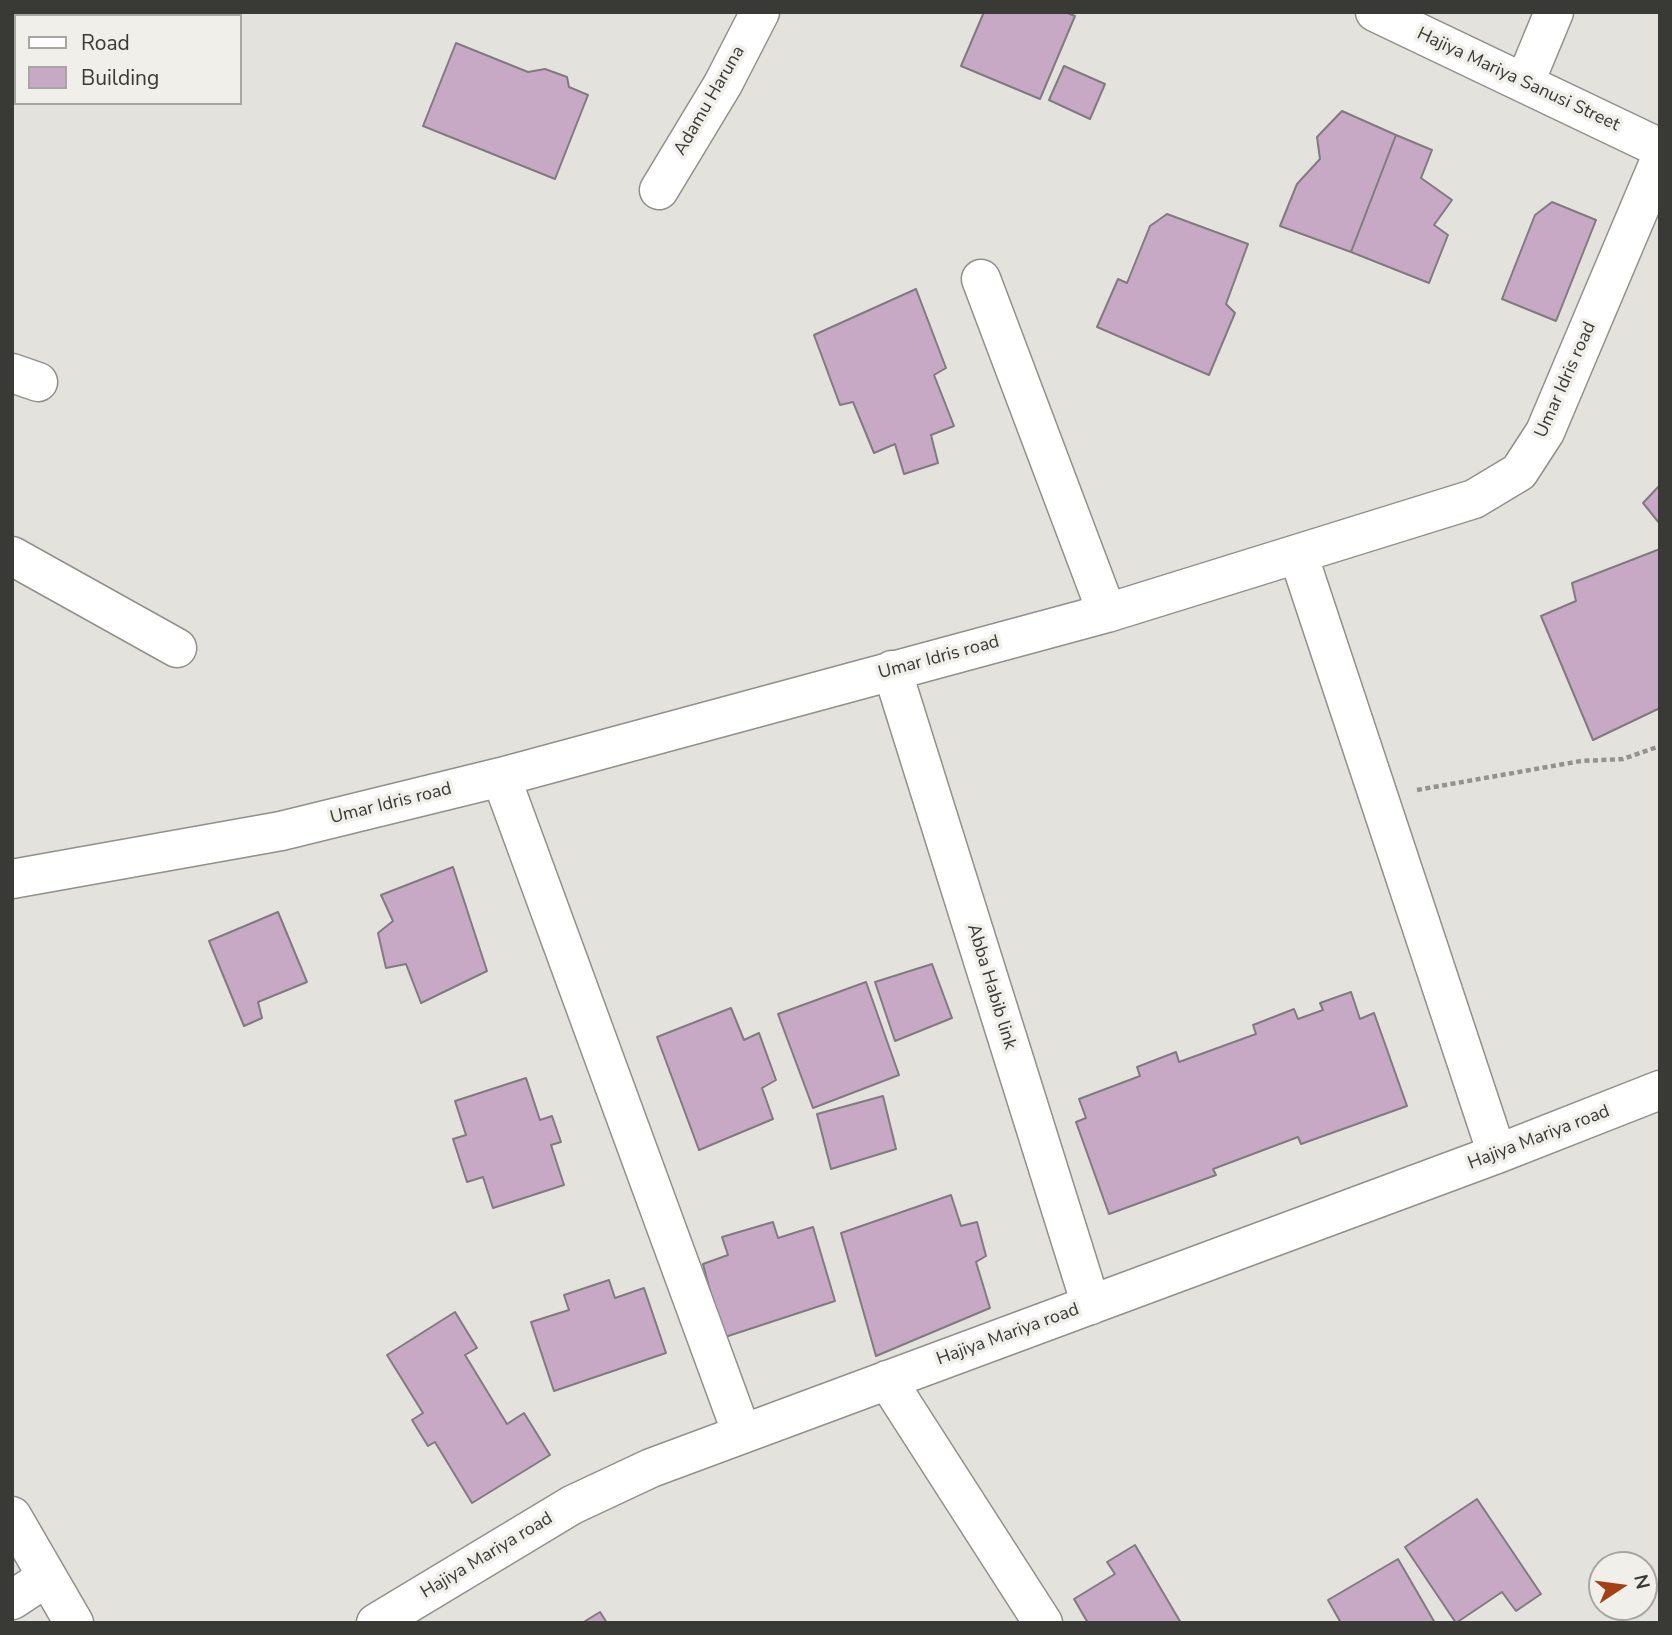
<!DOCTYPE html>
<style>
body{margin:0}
#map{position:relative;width:1672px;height:1635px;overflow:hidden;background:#e3e2dc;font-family:"Nunito Sans",sans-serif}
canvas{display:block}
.frame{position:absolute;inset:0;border:14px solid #393936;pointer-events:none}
.legend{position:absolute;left:14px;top:14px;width:228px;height:91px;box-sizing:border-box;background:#f0efea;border:2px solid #a7a6a2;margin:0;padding:9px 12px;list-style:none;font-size:21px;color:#393936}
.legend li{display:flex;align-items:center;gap:14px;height:35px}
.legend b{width:35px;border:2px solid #a7a6a2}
.north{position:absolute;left:1588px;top:1551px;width:70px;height:70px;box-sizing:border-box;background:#f0efea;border:2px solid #a7a6a2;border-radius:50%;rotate:77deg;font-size:19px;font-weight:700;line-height:28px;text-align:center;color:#393936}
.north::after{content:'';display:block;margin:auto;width:24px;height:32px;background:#a53f15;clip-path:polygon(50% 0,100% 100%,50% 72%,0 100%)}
</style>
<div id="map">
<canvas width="1672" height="1635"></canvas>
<div class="frame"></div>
<ul class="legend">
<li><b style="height:9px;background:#fff"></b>Road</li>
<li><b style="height:19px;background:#c7a9c5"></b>Building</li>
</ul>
<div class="north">N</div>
</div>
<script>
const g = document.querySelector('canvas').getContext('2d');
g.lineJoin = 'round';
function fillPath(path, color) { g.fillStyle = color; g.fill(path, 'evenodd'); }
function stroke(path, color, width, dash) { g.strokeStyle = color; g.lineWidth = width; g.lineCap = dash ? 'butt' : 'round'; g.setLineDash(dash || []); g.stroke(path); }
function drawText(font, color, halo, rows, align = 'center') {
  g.font = font + ' "Nunito Sans",sans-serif'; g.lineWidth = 7; g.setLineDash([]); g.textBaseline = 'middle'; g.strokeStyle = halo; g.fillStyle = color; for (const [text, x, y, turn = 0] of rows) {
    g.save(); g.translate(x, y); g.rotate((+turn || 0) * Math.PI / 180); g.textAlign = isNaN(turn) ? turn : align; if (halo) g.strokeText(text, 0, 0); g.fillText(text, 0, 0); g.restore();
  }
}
const building = new Path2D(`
 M984 12H1065L1075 16 1040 99 961 66Z
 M456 43 528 72 545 69 567 77 569 87 588 95 555 179 423 126Z
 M1064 66 1105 84 1090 119 1049 100Z
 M1342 111 1396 135 1351 252 1280 226 1297 184 1320 159 1317 137Z
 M1396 135 1432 150 1421 178 1452 200 1434 225 1448 235 1429 283 1351 252Z
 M1552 202 1596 220 1556 321 1502 299 1535 215Z
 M1167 214 1248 244 1226 304 1235 313 1209 375 1097 327 1118 279 1127 283 1150 226Z
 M916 289 946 368 934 375 954 426 931 435 938 463 904 474 895 444 874 453 853 402 840 405 814 335Z
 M1660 485V524L1643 503Z
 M1660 549V708L1593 740 1541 616 1576 601 1572 583Z
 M453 867 487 971 421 1003 406 964 386 968 378 933 393 921 381 895Z
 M278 912 307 982 258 1002 262 1018 244 1026 209 941Z
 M932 964 952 1018 895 1041 875 982Z
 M866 982 899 1075 813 1108 778 1014Z
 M1351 992 1360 1019 1374 1013 1407 1106 1301 1144 1298 1137 1213 1169 1216 1175 1109 1214 1076 1122 1086 1118 1079 1099 1140 1076 1137 1067 1176 1052 1179 1062 1256 1034 1253 1025 1294 1009 1298 1019 1323 1010 1320 1003Z
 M731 1008 744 1040 759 1033 776 1080 762 1088 773 1119 699 1150 657 1037Z
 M526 1078 540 1120 552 1116 561 1142 551 1145 564 1185 493 1208 483 1177 467 1182 453 1139 466 1135 455 1101Z
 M883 1096 896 1149 831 1169 817 1114Z
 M951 1195 961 1226 977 1222 986 1256 976 1262 990 1308 876 1356 841 1233Z
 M773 1222 778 1238 813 1227 835 1301 722 1338 703 1264 728 1255 722 1237Z
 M609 1280 615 1298 644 1288 666 1353 554 1391 531 1322 569 1310 564 1295Z
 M455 1312 477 1348 465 1355 507 1424 524 1413 550 1455 472 1503 435 1442 428 1446 412 1420 423 1413 387 1355Z
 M1477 1499 1541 1594 1516 1611 1502 1592 1456 1623 1405 1547Z
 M1135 1545 1181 1623H1088L1074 1599 1115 1574 1107 1562Z
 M1398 1559 1435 1623H1341L1328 1600Z
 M600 1612 607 1623H582Z`);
const path = new Path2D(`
 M1417 790 1581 761 1623 759 1660 746`);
const minor = new Path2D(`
 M1375 12 1660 148
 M1525 82 1554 12
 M659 190 723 84 760 12
 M981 279 1107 613
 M12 373 38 382
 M1298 554 1497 1154
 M12 556 177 648
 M892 670 1091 1305
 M501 777 742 1434
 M12 879 281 831 501 777 1107 613 1474 499 1519 472 1545 432 1660 160
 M887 1380 1043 1623
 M12 1516 74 1623
 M12 1600 47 1577
 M376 1623 572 1505 651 1468 1497 1154 1660 1090`);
const streetNames = [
 ["Hajiya Mariya Sanusi Street",1518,80,25],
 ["Adamu Haruna",710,101,-60],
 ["Umar Idris road",1566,380,-66],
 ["Umar Idris road",939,658,-15],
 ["Umar Idris road",391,804,-14],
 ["Abba Habib link",991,987,73],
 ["Hajiya Mariya road",1539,1138,-21],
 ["Hajiya Mariya road",1008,1335,-20],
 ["Hajiya Mariya road",487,1556,-31]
];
fillPath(building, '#c7a9c5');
stroke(building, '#807b7f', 2);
stroke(minor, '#91908b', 41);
stroke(path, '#93928e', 4.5, [5, 3.5]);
stroke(minor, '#fff', 38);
drawText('18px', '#393936', '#f0efea', streetNames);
</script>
